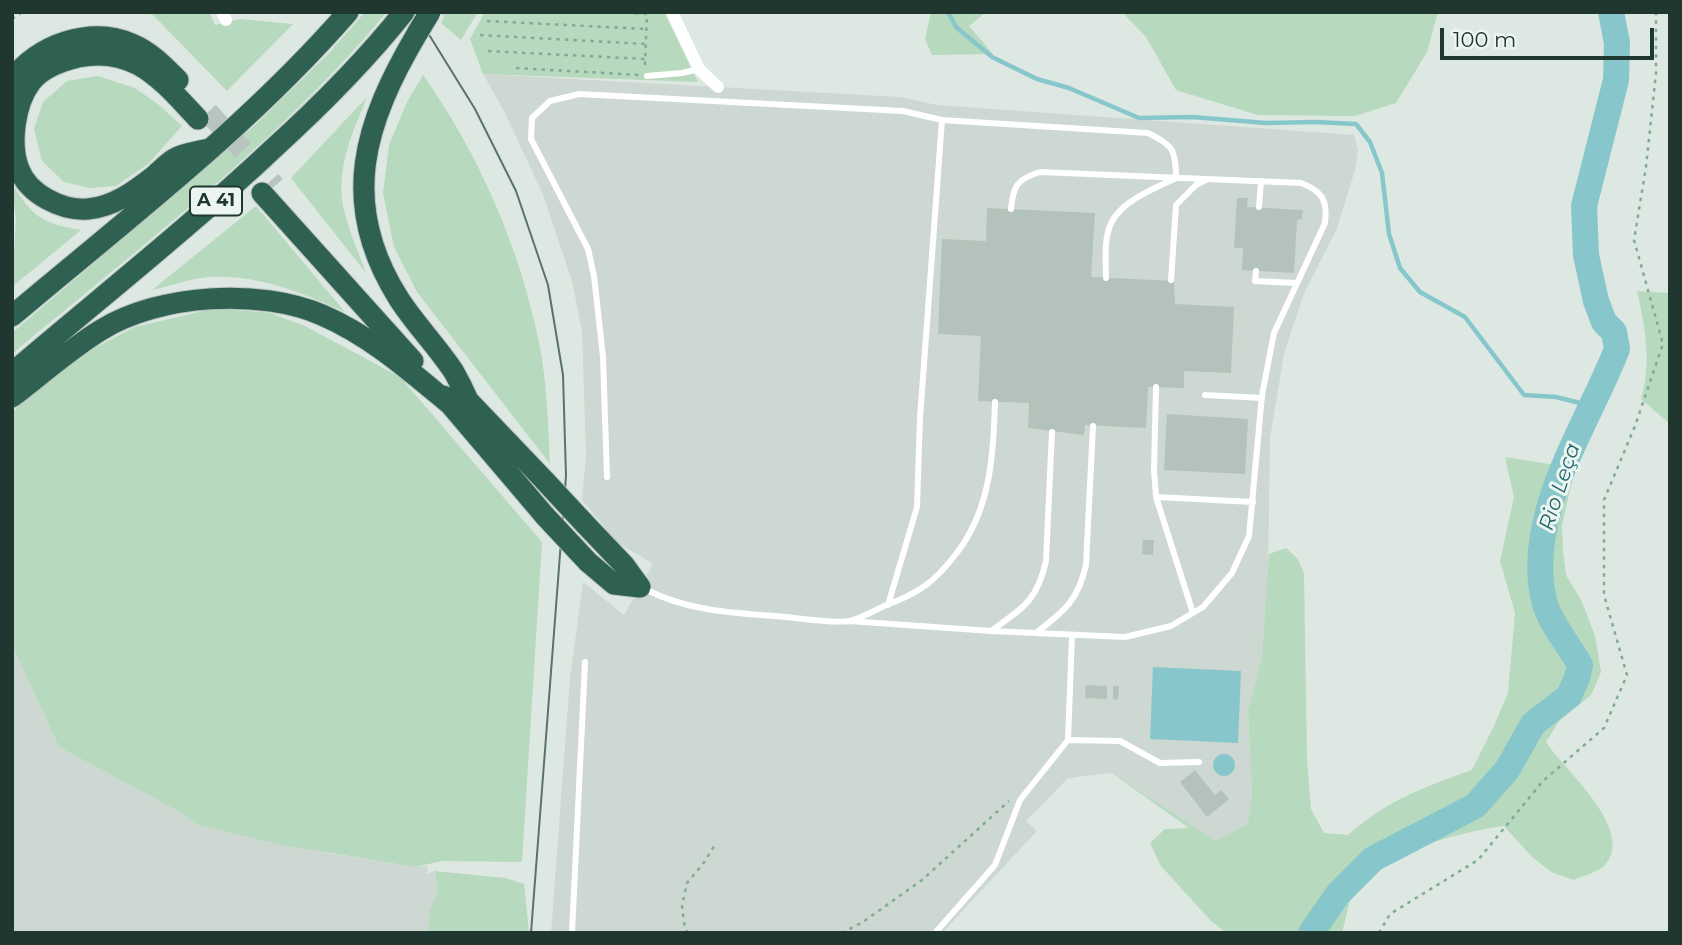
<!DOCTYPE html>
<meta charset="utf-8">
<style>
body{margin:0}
#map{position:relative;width:1682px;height:945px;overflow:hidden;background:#dde8e2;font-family:Montserrat,sans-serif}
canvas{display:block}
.frame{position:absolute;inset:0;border:14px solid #20372f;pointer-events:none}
.scale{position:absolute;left:1440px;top:28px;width:214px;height:32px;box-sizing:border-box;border:4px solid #20372f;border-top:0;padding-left:9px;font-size:21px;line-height:24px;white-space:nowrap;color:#20372f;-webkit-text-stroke:5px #edf5f1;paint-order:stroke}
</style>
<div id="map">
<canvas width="1682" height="945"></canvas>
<div class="frame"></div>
<div class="scale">100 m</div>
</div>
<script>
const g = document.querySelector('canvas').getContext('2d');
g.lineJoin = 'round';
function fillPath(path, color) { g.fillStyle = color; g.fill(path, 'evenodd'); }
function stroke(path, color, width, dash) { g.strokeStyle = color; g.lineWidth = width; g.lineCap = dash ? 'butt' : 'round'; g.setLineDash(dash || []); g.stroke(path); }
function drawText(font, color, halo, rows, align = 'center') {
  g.font = font + ' Montserrat,sans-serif'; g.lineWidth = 6; g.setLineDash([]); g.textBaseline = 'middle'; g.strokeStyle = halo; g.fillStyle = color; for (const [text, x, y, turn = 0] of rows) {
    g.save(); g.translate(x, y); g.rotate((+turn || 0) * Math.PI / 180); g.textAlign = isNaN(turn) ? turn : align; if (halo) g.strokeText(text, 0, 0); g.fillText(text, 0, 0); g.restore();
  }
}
const built = new Path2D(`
 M483 74 900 97 937 105 1354 135 1358 150 1355 170 1336 231 1305 291 1294 323 1284 354 1270 438 1268 581 1262 656 1248 711 1252 796 1249 824 1216 841 1112 773 1077 777 1067 779 1026 821 1037 831 942 933H551L570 678 583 582 624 615 653 564 617 542 582 500 586 455 582 331 572 281 542 192 504 111Z
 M12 645 59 747 180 812 199 825 328 853 415 867 428 866 427 874 435 871 438 891 429 912 428 933H12Z`);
const green = new Path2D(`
 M139 12H209L215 25 240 19 293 24 227 91 153 15Z
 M365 12H387C279 142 141 246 12 354V333L254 126 329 53Z
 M442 12H478L461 40 441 23 444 16 441 14Z
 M485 12H664L698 82 483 74 470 39Z
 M931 12H986L969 26 993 54 932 55 925 39Z
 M1122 12H1438L1427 52 1396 103 1355 116 1258 115 1176 90 1146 37Z
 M423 75C479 154 519 246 539 342 547 382 548 423 550 464L417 292 394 247 383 193 389 145 407 102Z
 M98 76 135 88 159 105 182 126 148 164 116 186 89 188 64 182 42 161 34 129 43 102 67 81Z
 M367 97C353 131 336 168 343 206 348 229 358 251 366 273L291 178Z
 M12 184C34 218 41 223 81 230L12 287 16 220Z
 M256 206 345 312C303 293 257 274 210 277 191 278 170 286 152 290Z
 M1637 291 1670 293V424L1641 399C1652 365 1645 325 1637 291Z
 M216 308 270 313 305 326 400 377 542 542 522 862 442 861 415 867 283 845 199 825 180 812 59 747 12 645V412L83 354 135 327Z
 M1505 457 1575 468 1562 525 1563 552 1566 575 1582 602 1595 636 1601 672 1591 695 1559 721 1546 742C1563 769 1638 831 1604 866 1598 872 1582 876 1574 880L1551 872 1531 856 1504 826C1472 829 1375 855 1357 881 1352 888 1345 922 1342 933H1227L1211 921 1161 866 1150 843 1165 829 1189 828 1112 773 1216 841 1248 824 1252 796 1248 711 1262 656 1269 554 1286 548 1297 558 1304 573 1307 761 1311 809 1324 833 1348 835C1388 800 1422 788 1472 770L1494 726 1508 693 1515 613 1500 561 1514 497Z
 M435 871 505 878 524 884 529 933H428L429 912 438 891Z`);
const water = new Path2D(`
 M1153 667 1241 671 1238 743 1150 739Z
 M1213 765a11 11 0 1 1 22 0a11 11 0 1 1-22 0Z`);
const stream = new Path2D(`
 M948 12 956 27 992 57 1037 79 1069 88 1139 118 1192 117 1266 123 1315 122 1356 124 1370 142 1382 173 1389 234 1400 268 1420 292 1465 317 1524 395 1556 397 1592 406`);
const river = new Path2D(`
 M1311 933 1338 894 1373 859 1475 806 1507 770 1533 724 1569 696 1577 678 1580 665C1570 647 1550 622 1545 604 1522 518 1587 426 1617 349L1614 332 1604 322 1596 301 1586 255 1584 206 1616 80 1617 43 1611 12`);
const building = new Path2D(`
 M1237 198H1248L1247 207 1303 210 1302 219 1297 220 1294 273 1242 270 1243 248H1234Z
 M987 208 1095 213 1091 277 1174 281 1175 304 1234 307 1231 373 1184 371V388L1148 387 1146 428 1085 425 1084 435 1028 428 1029 403 978 401 981 336 938 334 942 239 986 241Z
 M1167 414 1248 419 1245 474 1164 470Z
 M1143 540H1154L1153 555 1142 554Z
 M1086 685 1107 686V699L1085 698Z
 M1113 686H1119L1118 700 1113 699Z
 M1195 770 1215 795 1221 790 1229 799 1207 817 1180 782Z`);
const highwayTunnel = new Path2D(`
 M208 112 275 186`);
const path = new Path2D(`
 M618 12 647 14 645 65
 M12 19 22 12
 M487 21 646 29
 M480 35 646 44
 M488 51 645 59
 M516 68 639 75
 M688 933 685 929 682 906 687 883 703 864 716 843
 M842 933 863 922 922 880 1009 801
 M1379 933 1390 914 1478 860 1543 781 1604 728 1627 675 1604 595V500L1635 426 1663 344 1634 240 1646 167 1656 73V12`);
const lane = new Path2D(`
 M647 76 682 73 699 69
 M1259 207 1261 181
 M1256 271 1255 281 1296 283
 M1171 280 1176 205 1196 185 1208 179
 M1156 387 1154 470 1156 497 1193 613
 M1205 395 1262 398
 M607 477 603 357 594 276 588 249 531 139 532 118 550 101 579 94 903 111 942 120 1148 133C1173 145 1176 150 1176 178 1152 190 1114 203 1108 232 1104 246 1106 263 1106 278
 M1156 497 1253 502
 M645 589C685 610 730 613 775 616 792 617 834 624 850 621 863 618 876 609 889 604 921 592 935 581 956 554 991 509 993 456 995 402
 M888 605 917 507 920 418 942 120
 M849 621 991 631 1125 637 1171 626 1203 607 1232 573 1249 536 1262 395 1274 333 1325 223C1328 200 1322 191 1301 183L1040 172C1017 179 1013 186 1011 209
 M991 631C1023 608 1037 601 1046 561L1052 432
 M1036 633C1064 611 1078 601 1086 565L1093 426
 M1068 740 1120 741 1160 763 1199 762
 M572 933 585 662
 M935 933 995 865 1020 800 1068 740 1072 636`);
const street = new Path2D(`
 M222 12 226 20
 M672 12 699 69 718 87`);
const highway = new Path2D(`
 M418 32C364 123 338 203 399 299 415 324 437 346 454 372 459 381 464 391 468 400
 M12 80C37 44 91 26 132 44 151 52 164 66 178 80
 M198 119C180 100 162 78 139 65 120 55 98 53 78 57 61 61 42 68 31 82 15 103 9 144 19 169 28 194 62 211 88 209 113 207 135 191 154 176 160 171 167 163 174 159 184 153 198 152 209 149
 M262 193 413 361
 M12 316C127 219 249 126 348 12
 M12 373C100 298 191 226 275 147 321 105 365 61 404 12
 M459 391 545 481
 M443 396 545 516
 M12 397C41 375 70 349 101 330 159 294 260 288 322 315 371 336 411 372 452 406
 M585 524 624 565 640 587
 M588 562 614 584 640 587`);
const tram = new Path2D(`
 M415 12 475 109 516 191 548 285 563 375 566 476 531 933`);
const highwayBridge = new Path2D(`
 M418 32 430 12
 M545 481 585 524
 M545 516 588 562`);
const shields = [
 [216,201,52]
];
const shieldNames = [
 ["A 41",216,201]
];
const waterNames = [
 ["Rio Leça",1560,487,-72]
];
fillPath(built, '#ccd8d1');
fillPath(green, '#b7d9bd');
fillPath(water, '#87c7cc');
stroke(stream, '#87c7cc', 4.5);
stroke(river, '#87c7cc', 26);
fillPath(building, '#b3c3bb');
stroke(highwayTunnel, '#b7c5be', 21, [21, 10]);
stroke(highway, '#bcc3c1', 23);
stroke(path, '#7fab99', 2.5, [3.5, 5]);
stroke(lane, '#fff', 6);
stroke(street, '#fff', 12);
stroke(highway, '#2e6152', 21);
stroke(tram, '#5a736a', 2);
stroke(highwayBridge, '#bcc3c1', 23, []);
stroke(highwayBridge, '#2e6152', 21);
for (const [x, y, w] of shields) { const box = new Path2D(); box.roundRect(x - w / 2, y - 14.5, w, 29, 5); g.fillStyle = '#edf5f1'; g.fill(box); stroke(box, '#20372f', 2); }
drawText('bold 18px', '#20372f', null, shieldNames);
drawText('italic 21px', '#1e686f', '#edf5f1', waterNames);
</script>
